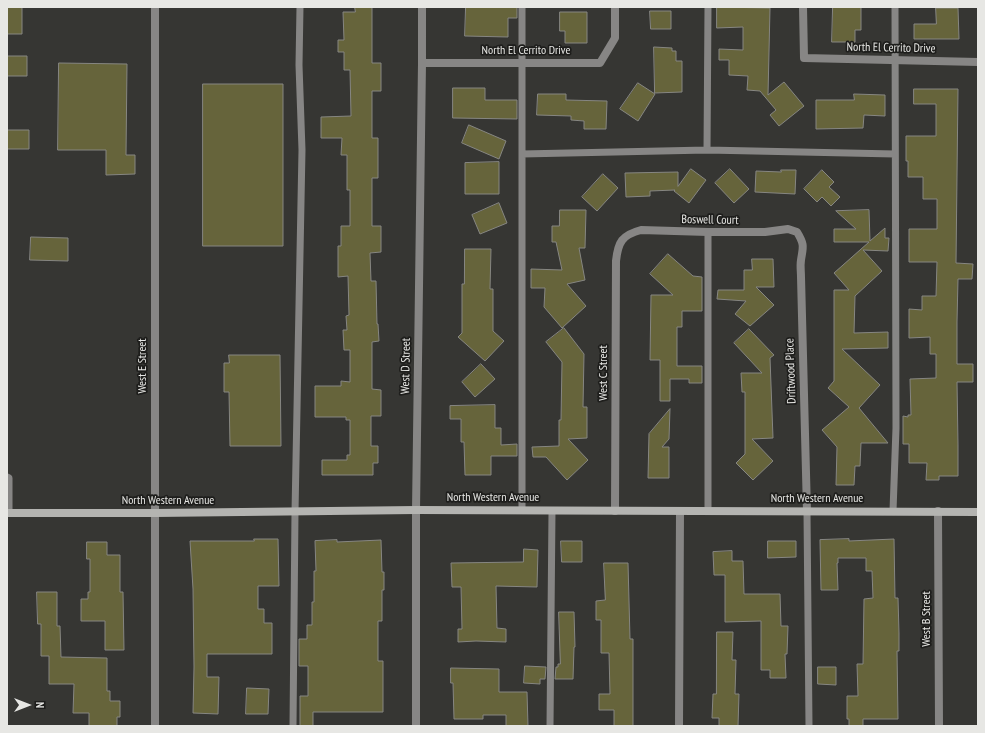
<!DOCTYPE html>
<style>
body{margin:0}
#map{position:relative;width:985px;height:733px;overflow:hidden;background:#363633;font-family:"PT Sans Narrow",sans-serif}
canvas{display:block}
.frame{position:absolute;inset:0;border:8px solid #e7e7e4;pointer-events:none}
.north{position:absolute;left:8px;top:685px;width:40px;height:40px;-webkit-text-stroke:3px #1e1e1c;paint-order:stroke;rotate:90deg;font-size:11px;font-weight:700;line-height:16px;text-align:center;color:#e7e7e4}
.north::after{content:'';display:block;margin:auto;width:14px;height:18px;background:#e7e7e4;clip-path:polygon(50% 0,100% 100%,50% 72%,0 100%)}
</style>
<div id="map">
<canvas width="985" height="733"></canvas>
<div class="frame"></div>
<div class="north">N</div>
</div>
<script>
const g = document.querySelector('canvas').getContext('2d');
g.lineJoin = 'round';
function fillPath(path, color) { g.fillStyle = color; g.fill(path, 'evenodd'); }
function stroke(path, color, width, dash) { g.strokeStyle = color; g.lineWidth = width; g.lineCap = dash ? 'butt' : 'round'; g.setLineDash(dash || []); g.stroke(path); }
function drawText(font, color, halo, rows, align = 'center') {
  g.font = font + ' "PT Sans Narrow",sans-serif'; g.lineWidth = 3.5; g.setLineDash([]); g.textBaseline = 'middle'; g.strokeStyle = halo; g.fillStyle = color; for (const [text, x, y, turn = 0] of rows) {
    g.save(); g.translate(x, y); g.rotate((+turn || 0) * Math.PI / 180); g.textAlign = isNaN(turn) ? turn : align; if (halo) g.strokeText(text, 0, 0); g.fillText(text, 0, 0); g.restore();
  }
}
const building = new Path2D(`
 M7 7H22V34H7Z
 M355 7H372V63H381V91H372V138H378V178H372V226H381V252L370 253 371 281H376L377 324H378L379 341 372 342V389L381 390V416H371V446H378V463H373V475H322V460H347V455H350V420H346V417H315V386H341V381L350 382V350H344L343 330H347L346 316 349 315 348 276 338 277V246H341V226H350V190H347V155H341L342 138H321V117L351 116 350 70H344V52H338V40H344L343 12H355Z
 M466 7H517V18H508V37L465 36Z
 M717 7 770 8 768 95 784 82 804 106 779 126 770 115 776 110 760 91 747 90 748 76 729 75V60H719V49L743 50V27L717 28Z
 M833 7H861V30H855V42H832Z
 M936 8H958L959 39H914V24H936Z
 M650 11H671V29H651Z
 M560 12H587V43H565V31H560Z
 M654 47 672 48V51H676V61H682V92L655 93Z
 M7 56H27V76H7Z
 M59 63 127 64 126 155H135V174L106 175V150H58Z
 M638 83 655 94 638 121 620 109Z
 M203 84H283V246H203Z
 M453 88H485V100H517V119L453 118Z
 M914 89H958L956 263 973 264 972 279H958L957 322V364H973V382H957L958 445V476H939V480H926L927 463H909V444H903V416L908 417V415H911L910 379 936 378V354H930V337L909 338V309L922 310V296H936L937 262H909V229H937V199H923V177H908V161H906V136H936V104H914Z
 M538 94H566V100L607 101 606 129H584V121L571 120V116L537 115Z
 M854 94 885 95V116L864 115 863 128 816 129V100H854Z
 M469 125 506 141 499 159 462 143Z
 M7 130H29V149H7Z
 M499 162V194H465V163Z
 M691 169 706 180 689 203 674 191 675 190 650 191V196L626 197 625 173 678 172V186Z
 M730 169 749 189 734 203 715 183Z
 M781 170H796L795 194 755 192 756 171 781 172Z
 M822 170 834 182 829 187 840 197 831 206 822 197 817 202 804 189Z
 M603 174 618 188 597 211 582 197Z
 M499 203 507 223 480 234 472 215Z
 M560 210H586L585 248H579L585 280 567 284 586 306 562 328 544 307 545 288H531V269L562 270 556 242H552V226H559Z
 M869 210 870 241 885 228V238H889L888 251 863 250 882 271 855 296 854 333 888 332V348L842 349 880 385 859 408 888 443H861L860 466H855L854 485H836L837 447 822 430 849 407 828 388 834 381V290H849L834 273 869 242H834V229H856L836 211Z
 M31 237 68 238V261L30 260Z
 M465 249H491L490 289H493V331L504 341 485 361 458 337 462 333V284H464Z
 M668 254 693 276 702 277V311H682V327H677V366H702V383H689V379H670V401H660V360H650L651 295H673L650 274Z
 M752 259H773L774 287H756L774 305 750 326 735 314 746 301 717 299 718 290H744V270H752Z
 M564 328 584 354 583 407H587V438L568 439 588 460 567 480 546 457H533L532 447 559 446V420H561L562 362 546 342Z
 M749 329 774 355 770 358 773 438 752 439 773 461 753 480 736 463 745 454V392H742L741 373H762L734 343Z
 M229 355H280L281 446H230L229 392H224V363H229Z
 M481 364 495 379 475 397 462 382Z
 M495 405V428H501V445L517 444V456H491V475H465L464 442H461V419H450V406Z
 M670 409 669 439 662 447H669V478H648L649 434Z
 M254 539H278L279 586H258V609H264V623H272V654H207V677H219L218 714 193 713 194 667 193 589 190 541H254Z
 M849 539V541L894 539 895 598H898L899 633V651H897L898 719H863V726H849V719H847V696H858L857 664H863L864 599 873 598 872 571H866V558H838V563H837L838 590H821L820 540Z
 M337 540V542L381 540 382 572H384V590H382V621H378V661H383V712H313V726H300V696H308V666H299V639H307V625H312V602H314V571H316L315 541Z
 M561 541H582V562H562Z
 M768 541H796V557L768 558Z
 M87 542H107V555H120V592H123L124 650H105V621H81V599H88V592H90V559H87Z
 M524 549 538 550 537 587 496 586 497 628 506 629V642L476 641 458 642V629H462L461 587H452L451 563 523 562Z
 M732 551V561H743L744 594H780L781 626H788L787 654H785L786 678H770V670H761V621L725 622V575H714L713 552Z
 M604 563H628L630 639H633V726H614V710H599V694H610L609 653H601V620H596V601L605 600Z
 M37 592H57V626H60L61 657 107 658V691H110V701H120V717H117V726H89V713H73L74 684H49V656H41V624H38Z
 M559 612H574L575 647H574L573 679H555L556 667H558V664H560Z
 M717 632H733L732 660H736L735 694H739L738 726H719V718H712L713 694H716Z
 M525 666 546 667 545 679H540V684L524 683Z
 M818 667H836V685L818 684Z
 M451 668 499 669V692H527L528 726H506V715H483V719H454L453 683H451Z
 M247 688 269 689 268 714H246Z`);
const service = new Path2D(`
 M522 7V510
 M707 150 708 7
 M522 154 707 150 895 154
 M708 232V511
 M7 477 9 478V513
 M893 511 896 428 895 7
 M807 512 809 726
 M293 726 295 512 302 150 299 65 300 7
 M550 726 552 511`);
const minor = new Path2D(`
 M803 7 804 58 978 62
 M422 63H600L615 38V7
 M615 511 616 261C618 242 622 235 641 230L708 232H765L788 229 797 232C805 245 803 247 801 260 800 266 801 271 801 277L807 512
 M938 511 939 726
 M416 726V510L422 63V7
 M679 726 680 511`);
const tertiary = new Path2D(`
 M155 7V726`);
const secondary = new Path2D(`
 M7 513H155L416 510 978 512`);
const streetNames = [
 ["North El Cerrito Drive",891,48,1],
 ["North El Cerrito Drive",526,51],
 ["Boswell Court",710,220,1],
 ["West E Street",143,366,-90],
 ["West D Street",406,366,-89],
 ["Driftwood Place",791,371,-92],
 ["West C Street",604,373,-90],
 ["North Western Avenue",493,498],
 ["North Western Avenue",817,499],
 ["North Western Avenue",168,501],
 ["West B Street",927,619,-90]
];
fillPath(building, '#66643b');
stroke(building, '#868682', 1);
stroke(service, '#878685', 7);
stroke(minor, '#878685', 8);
stroke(tertiary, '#878685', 8);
stroke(secondary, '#b4b4b1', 8);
drawText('12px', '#e7e7e4', '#1e1e1c', streetNames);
</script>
